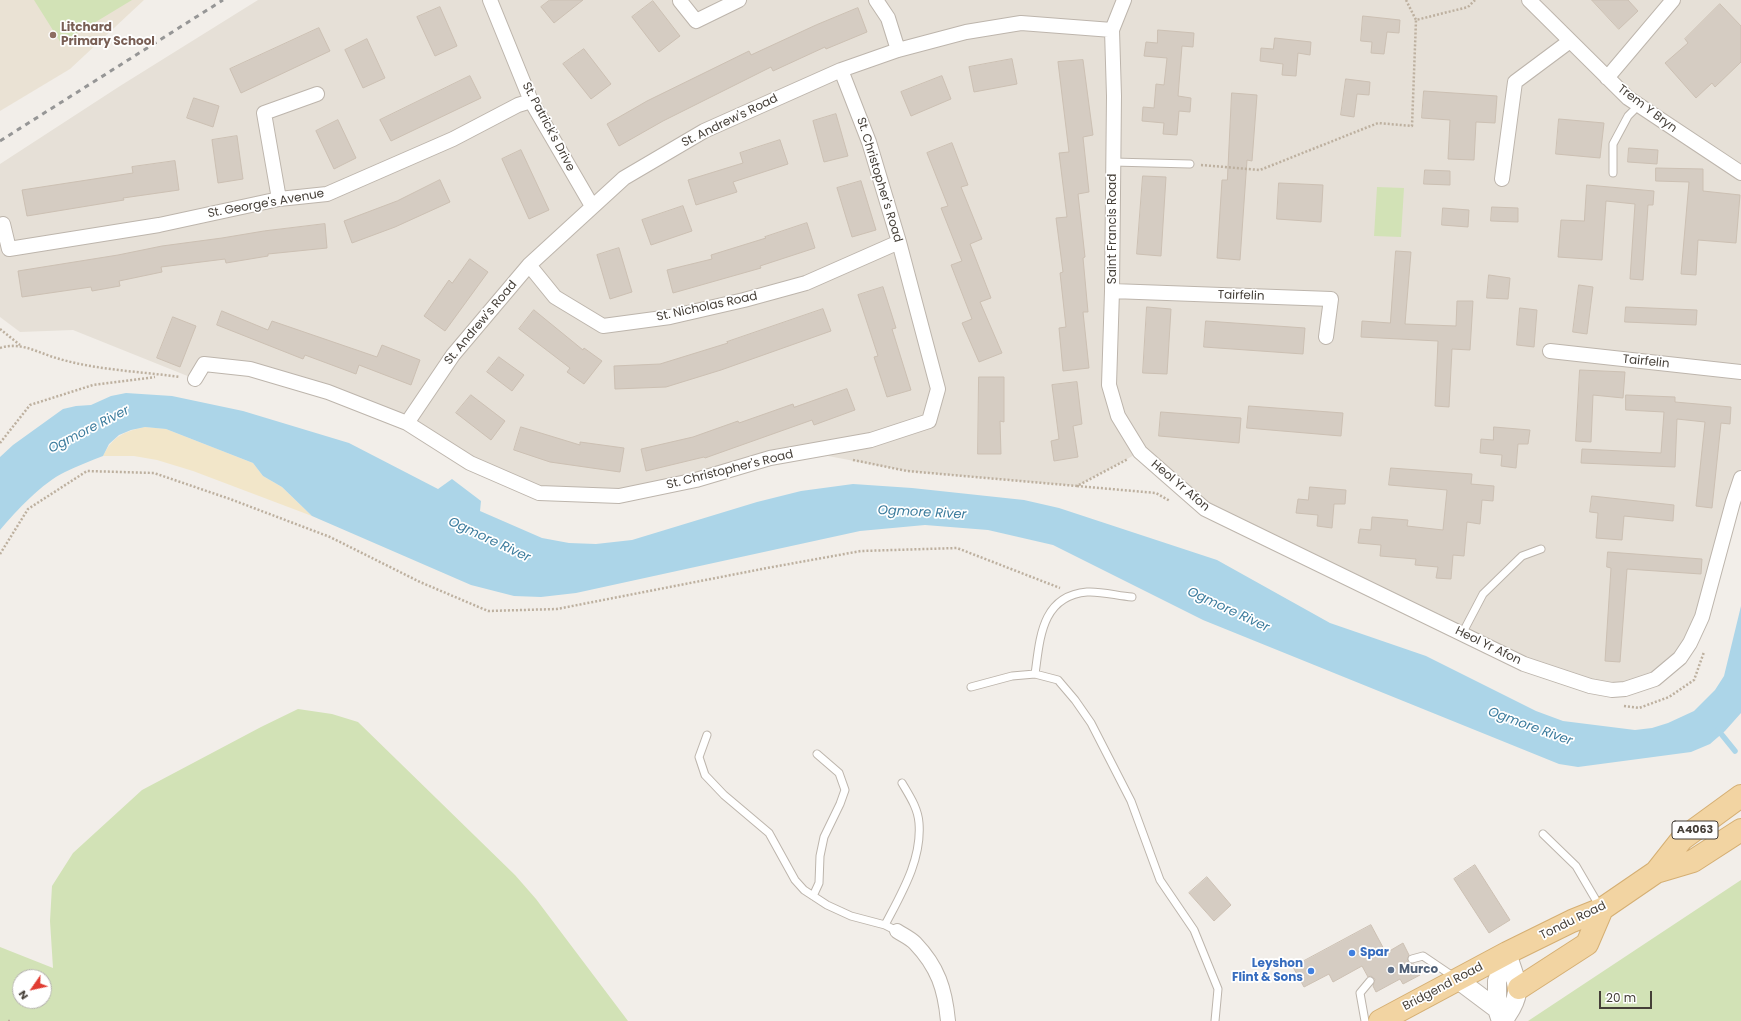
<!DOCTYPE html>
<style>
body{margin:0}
#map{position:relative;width:1741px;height:1021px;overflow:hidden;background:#f2eee9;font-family:Poppins,sans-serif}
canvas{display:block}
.north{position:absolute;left:12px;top:969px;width:40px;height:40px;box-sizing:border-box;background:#fff;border:1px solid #b5b2af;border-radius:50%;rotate:236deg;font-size:11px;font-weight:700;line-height:16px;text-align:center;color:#453f38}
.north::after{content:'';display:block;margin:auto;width:14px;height:18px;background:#e03c32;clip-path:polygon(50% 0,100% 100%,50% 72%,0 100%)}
.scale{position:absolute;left:1599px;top:991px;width:53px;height:18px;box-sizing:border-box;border:2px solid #453f38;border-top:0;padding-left:5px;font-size:12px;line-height:14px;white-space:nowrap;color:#453f38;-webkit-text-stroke:3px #fff;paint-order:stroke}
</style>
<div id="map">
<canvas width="1741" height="1021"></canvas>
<div class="north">N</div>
<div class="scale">20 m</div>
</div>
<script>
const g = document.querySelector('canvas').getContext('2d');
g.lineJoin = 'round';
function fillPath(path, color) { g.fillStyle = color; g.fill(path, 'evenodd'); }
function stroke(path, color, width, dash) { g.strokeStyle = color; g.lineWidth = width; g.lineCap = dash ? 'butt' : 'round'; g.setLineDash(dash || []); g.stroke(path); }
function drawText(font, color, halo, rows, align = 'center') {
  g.font = font + ' Poppins,sans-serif'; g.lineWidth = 3.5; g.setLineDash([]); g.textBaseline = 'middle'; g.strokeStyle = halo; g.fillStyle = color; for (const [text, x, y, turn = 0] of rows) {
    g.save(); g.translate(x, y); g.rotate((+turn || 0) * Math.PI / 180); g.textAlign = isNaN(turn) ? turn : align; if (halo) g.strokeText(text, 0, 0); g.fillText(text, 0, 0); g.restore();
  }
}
const residential = new Path2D(`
 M258 0H1741V478L1702 617 1680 658 1625 689 1558 676 1205 509 1140 452 1077 486 907 471 807 452 619 496 539 493 407 423 328 392 205 364 195 379 73 330 20 332 0 317V164L120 86Z`);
const education = new Path2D(`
 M0 0H144L70 69 0 111Z`);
const green = new Path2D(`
 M34 0H132L61 43Z
 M1377 187 1404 188 1401 237 1374 236Z
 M298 709 332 714 358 722 515 875 536 899 628 1021H0V947L53 968 50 921 52 886 73 853 142 790 261 727ZM20 977H44V1001H20Z
 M1741 880V1021H1528Z`);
const sand = new Path2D(`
 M145 427 166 429 253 463 263 476 282 487 312 516 193 471 157 460 134 456H103C113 436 123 432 145 427Z`);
const water = new Path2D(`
 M126 393 172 396 243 411 349 443 438 489 452 479 481 501 480 511 542 538 569 543 596 544 632 540 757 502 801 491 853 484 912 488 1024 500 1059 508 1217 560 1330 623 1426 656 1536 711 1563 721 1635 730 1652 728 1668 723 1694 711 1715 690 1724 676 1741 606V713L1725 731 1710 744 1691 752 1578 767 1559 764 1203 620 1053 545 988 530 925 525 860 531 576 593 541 597 514 596 471 585 312 516 282 487 263 476 253 463 166 429 145 427 131 430 119 435 109 444 103 456C90 461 77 466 65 472 42 483 17 510 0 530V457L13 445 63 409 76 406 91 405 111 396Z`);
const stream = new Path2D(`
 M1718 730 1735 751`);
const building = new Path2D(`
 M550 0H583L554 23 541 7Z
 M1592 0H1628L1638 11 1619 29Z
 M653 1 680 36 659 52 632 17Z
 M1720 4 1741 26V62L1715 87 1712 83 1696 98 1665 63 1688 43 1685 39Z
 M440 7 457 46 435 56 417 17Z
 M858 8 867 32 826 49 825 47 773 71 771 67 663 121 619 146 607 124 647 101 749 51 751 55 816 25Z
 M1363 16 1400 20 1399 33 1387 32 1384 54 1371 53 1372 42 1361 41Z
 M319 28 330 51 241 93 230 69Z
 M1158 30 1194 33 1193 47 1182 46 1178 96 1191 98 1190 112 1179 111 1177 135 1163 134 1164 123 1142 121 1143 107 1154 108 1156 84 1164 85 1167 58 1144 56 1146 42 1157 43Z
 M1275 38 1311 42 1310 55 1298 53 1296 76 1282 75 1283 64 1260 61 1261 48 1273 49Z
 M367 39 385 78 363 88 345 50Z
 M584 49 611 84 591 99 563 64Z
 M1012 59 1017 84 974 92 969 67Z
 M1083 60 1093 135 1083 137 1089 192 1078 194 1085 257 1083 258 1088 312H1083L1089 368 1063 371 1059 328 1066 327 1060 273 1063 272 1056 218 1067 217 1059 153 1069 152 1058 62Z
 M470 76 481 98 391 141 380 120Z
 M942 76 951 99 911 116 901 92Z
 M1346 79 1370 82 1369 95 1357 94 1354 117 1341 115Z
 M1424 91 1497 96 1495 123 1476 122 1474 160 1448 159 1450 120 1422 118Z
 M1232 93 1257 95 1252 161 1247 160 1240 260 1217 258 1222 180H1227Z
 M194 98 219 106 213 127 187 118Z
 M836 114 848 156 824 162 813 121Z
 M1559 119 1604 123 1600 158 1556 154Z
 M338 120 356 158 334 169 316 131Z
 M237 136 243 179 218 183 212 140Z
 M780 140 788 164 733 182 737 192 696 205 688 180 743 163 740 153Z
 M952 143 968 185 961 187 982 239 970 244 991 298 980 302 1002 353 979 362 962 323 972 319 951 265 962 261 941 208 948 206 927 153Z
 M1629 148 1658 150 1657 164 1628 162Z
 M521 150 549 210 529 219 502 159Z
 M175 161 179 190 123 198 124 200 27 216 22 190 133 173 132 167Z
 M1656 168 1703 169V191L1740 195 1736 243 1698 240 1696 275 1681 274 1689 182 1656 181Z
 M1425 170 1450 171V185L1424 184Z
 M1143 176 1166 177 1161 256 1137 254Z
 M440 180 450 202 395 227 352 243 344 221 397 201Z
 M861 181 876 230 852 237 837 188Z
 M1279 183 1323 185 1321 222 1277 219Z
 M1587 185 1654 191 1653 205H1648L1643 280 1630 279 1635 204 1606 201 1602 260 1558 257 1561 220 1584 221Z
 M683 206 692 231 651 245 642 220Z
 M1492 207 1518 208V222L1491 221Z
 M1443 208 1469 210 1468 227 1442 225Z
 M807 223 815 248 760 266 761 268 673 293 667 270 712 259 711 255 766 238 765 237Z
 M325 224 327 248 268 254V256L226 263 225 259 161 267 162 272 119 281 120 286 92 291 91 287 22 297 18 271 118 255 162 246 222 238 264 231Z
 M619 248 632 292 610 299 597 255Z
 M1396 251 1411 252 1405 324 1456 326 1457 301H1473L1470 350 1452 349 1449 407 1435 406 1438 341 1361 337 1362 321 1390 323Z
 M470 259 488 272 445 331 424 316 449 280 452 283Z
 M1489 275 1510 278 1508 299 1487 298Z
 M1579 285 1593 287 1587 334 1573 332Z
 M883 287 896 328 892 329 911 390 887 397 874 357 878 356 858 295Z
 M1147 307 1171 309 1167 374 1143 373Z
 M1626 307 1697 310 1696 325 1625 322Z
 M1520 308 1537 310 1534 347 1517 345Z
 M823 309 831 331 721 370 666 387 615 389 614 366 660 364 728 343 727 342Z
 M534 310 583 350 584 348 602 361 584 384 567 372 570 368 519 329Z
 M222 311 268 330 272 321 377 357 382 345 420 360 411 385 359 365 356 374 305 355 303 359 217 325Z
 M173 317 196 326 180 367 157 358Z
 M1206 321 1305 328 1303 354 1204 347Z
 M499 357 524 375 512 391 487 372Z
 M1580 370 1625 372 1623 398 1593 395 1591 442 1576 441Z
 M979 377H1004V422L1000 421 1001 454H978Z
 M1077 382 1082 424 1073 426 1078 457 1054 461 1051 441 1059 439 1052 385Z
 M847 389 855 410 814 425 812 420 705 458 704 457 646 471 641 449 693 437 738 421 739 423 793 404 794 407Z
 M471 395 505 421 491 440 456 413Z
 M1626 395 1675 397V402L1731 407 1730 424 1721 423 1712 508 1696 506 1705 422 1677 419 1675 467 1581 463 1582 449 1661 453 1664 412 1626 410Z
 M1249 406 1343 413 1341 436 1247 428Z
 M1161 412 1241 418 1239 443 1159 436Z
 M521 427 580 445V442L624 448 620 472 550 462 514 450Z
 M1494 427 1530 430 1528 444H1518L1516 468 1501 466 1502 455 1480 453 1481 439 1493 440Z
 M1391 468 1472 474 1471 484 1494 486 1493 501 1482 500 1480 524 1467 522 1464 556 1453 555 1451 579 1436 578 1438 567 1415 565 1416 559 1380 556 1381 545 1358 543 1360 529 1371 530 1372 517 1408 520 1407 526 1443 530 1447 490 1389 485Z
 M1310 487 1346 490 1345 504H1334L1332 528 1317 526 1318 515 1296 513 1298 499 1308 500Z
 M1592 496 1674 505 1673 521 1624 516 1622 540 1596 538 1598 513 1590 512Z
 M1608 552 1702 559 1701 574 1627 569 1620 662 1605 661 1611 568 1607 567Z
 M1475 865 1510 920 1489 933 1454 879Z
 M1207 877 1231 905 1214 921 1189 893Z
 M1371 925 1386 953 1403 943 1409 955 1407 961 1410 964H1414L1420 975 1403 984 1400 979 1376 992 1373 986 1375 979 1371 976 1368 977 1362 966 1333 982 1329 974 1304 987 1293 967Z`);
const path = new Path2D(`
 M1406 0 1416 20 1468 7 1475 0
 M1201 165 1260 170 1378 123 1412 126 1416 20
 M0 329 20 345
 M0 348C18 342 33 350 50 356 91 370 137 371 180 377
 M0 443 30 405 93 385 155 377
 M853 460 907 471 1077 486 1128 459
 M1077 486 1156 493 1170 501
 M0 554 28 509 87 471 154 473 230 499 330 537 420 582 488 611 557 609 767 568 861 551 957 548 1060 588
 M1624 706 1639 708 1669 697 1694 680 1704 652
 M8 1021H11`);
const service = new Path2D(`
 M1113 162 1190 164
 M1613 173V144L1628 116 1639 105
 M1462 634 1483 594 1522 556 1541 549
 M1035 674C1040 639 1041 596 1087 592 1101 591 1118 596 1132 597
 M971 687 1012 676 1035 674 1058 680 1075 700 1091 723 1131 801 1160 880 1194 930 1218 989 1215 1021
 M707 735 699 757 705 775 724 795 769 833 795 880 804 890 827 905 851 916 885 925 897 931
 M1543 834 1576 866 1600 907
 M813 896 819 883 820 856 824 837 840 804 845 790 839 773 817 754
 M885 925C901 894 922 860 919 823 918 808 909 795 902 783
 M1412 959 1423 956 1454 977
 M1365 1021 1360 993 1370 981`);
const minor = new Path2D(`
 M490 0 531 101 592 206
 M876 0 888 18 898 50
 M1124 0 1112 30 1114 96 1112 291 1109 385 1118 416 1140 452 1205 509 1524 664 1590 686 1612 690 1625 689 1655 679 1680 658 1690 643 1702 617 1733 502 1741 478
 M1529 0 1628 98 1741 173
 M680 1 696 21 739 0
 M1607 78 1673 0
 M1502 179 1515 82 1570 41
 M279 199 264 113 317 94
 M3 224 9 249 159 225 279 199 327 194 453 139 518 105 531 101
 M529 265 555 297 603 326 670 317 744 300 806 283 899 242
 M1112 291 1331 299 1326 337
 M1550 351 1741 372
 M195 379 204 364 250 369 328 392 407 423 470 463 539 493 619 496 696 480 770 458 871 440 929 421 938 389 899 242 869 142 841 70
 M407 423 453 355 529 265 624 178 704 131 841 70 898 50 966 32 1021 23 1112 30
 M897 931C903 935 910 938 915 943 938 967 945 989 948 1021`);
const tertiary = new Path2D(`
 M1457 979 1497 1009
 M1501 1021 1497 1009V981L1507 953
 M1503 1021C1525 992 1517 985 1507 953`);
const primary = new Path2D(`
 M1656 872 1693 861 1741 830
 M1519 988 1587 944 1602 909
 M1380 1021 1507 953 1572 921 1602 909 1656 872 1682 839 1741 796`);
const rail = new Path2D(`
 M0 141 223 0`);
const markers = [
 [53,35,4,"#8d6e63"],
 [1352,953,4,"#3f7fe0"],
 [1391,970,4,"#5c6f8a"],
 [1311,971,4,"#3f7fe0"]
];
const shields = [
 [1695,830,46]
];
const shieldNames = [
 ["A4063",1695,830]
];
const educationNames = [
 ["Litchard",61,28],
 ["Primary School",61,42]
];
const streetNames = [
 ["Trem Y Bryn",1647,109,37],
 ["St. Andrew's Road",730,121,-26],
 ["St. Patrick's Drive",548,127,62],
 ["St. Christopher's Road",879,180,73],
 ["St. George's Avenue",266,204,-10],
 ["Saint Francis Road",1113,229,-90],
 ["Tairfelin",1241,296,2],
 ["St. Nicholas Road",707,307,-12],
 ["St. Andrew's Road",481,323,-50],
 ["Tairfelin",1646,362,6],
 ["St. Christopher's Road",730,470,-14],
 ["Heol Yr Afon",1180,486,40],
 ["Heol Yr Afon",1488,646,26],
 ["Tondu Road",1573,921,-26],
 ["Bridgend Road",1443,987,-28]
];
const shopNames = [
 ["Spar",1360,953],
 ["Leyshon",1303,964,"right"],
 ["Flint & Sons",1303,978,"right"]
];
const serviceNames = [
 ["Murco",1399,970]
];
const waterNames = [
 ["Ogmore River",89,430,-27],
 ["Ogmore River",922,513,3],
 ["Ogmore River",489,540,25],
 ["Ogmore River",1228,610,25],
 ["Ogmore River",1530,727,20]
];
fillPath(residential, '#e6e0d7');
fillPath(education, '#eae2d4');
fillPath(green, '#d2e2b6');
fillPath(sand, '#f2e6c9');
fillPath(water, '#acd5e8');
stroke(stream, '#acd5e8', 5.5);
fillPath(building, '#d5ccc2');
stroke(building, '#ccc0b3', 1);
stroke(service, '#bdb5ac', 9);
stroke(minor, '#bdb5ac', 16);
stroke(tertiary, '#bdb5ac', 20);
stroke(primary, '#d5af73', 24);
stroke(path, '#bdb09f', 2.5, [2, 2]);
stroke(service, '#fff', 7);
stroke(minor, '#fff', 14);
stroke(tertiary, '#fff', 18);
stroke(primary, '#f2d4a2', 22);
stroke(rail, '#969696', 3, [5, 5]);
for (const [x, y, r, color] of markers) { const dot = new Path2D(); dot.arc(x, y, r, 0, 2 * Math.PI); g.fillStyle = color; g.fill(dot); stroke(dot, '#fff', 1.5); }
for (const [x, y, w] of shields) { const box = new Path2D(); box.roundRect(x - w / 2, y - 9, w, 18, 3); g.fillStyle = '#fff'; g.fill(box); stroke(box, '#453f38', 1); }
drawText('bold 11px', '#453f38', null, shieldNames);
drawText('bold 12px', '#785e54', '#fff', educationNames, 'left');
drawText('12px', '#453f38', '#fff', streetNames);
drawText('bold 12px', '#366cbe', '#fff', shopNames, 'left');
drawText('bold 12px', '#4e5e75', '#fff', serviceNames, 'left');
drawText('italic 13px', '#3c7c9d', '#fff', waterNames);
</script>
